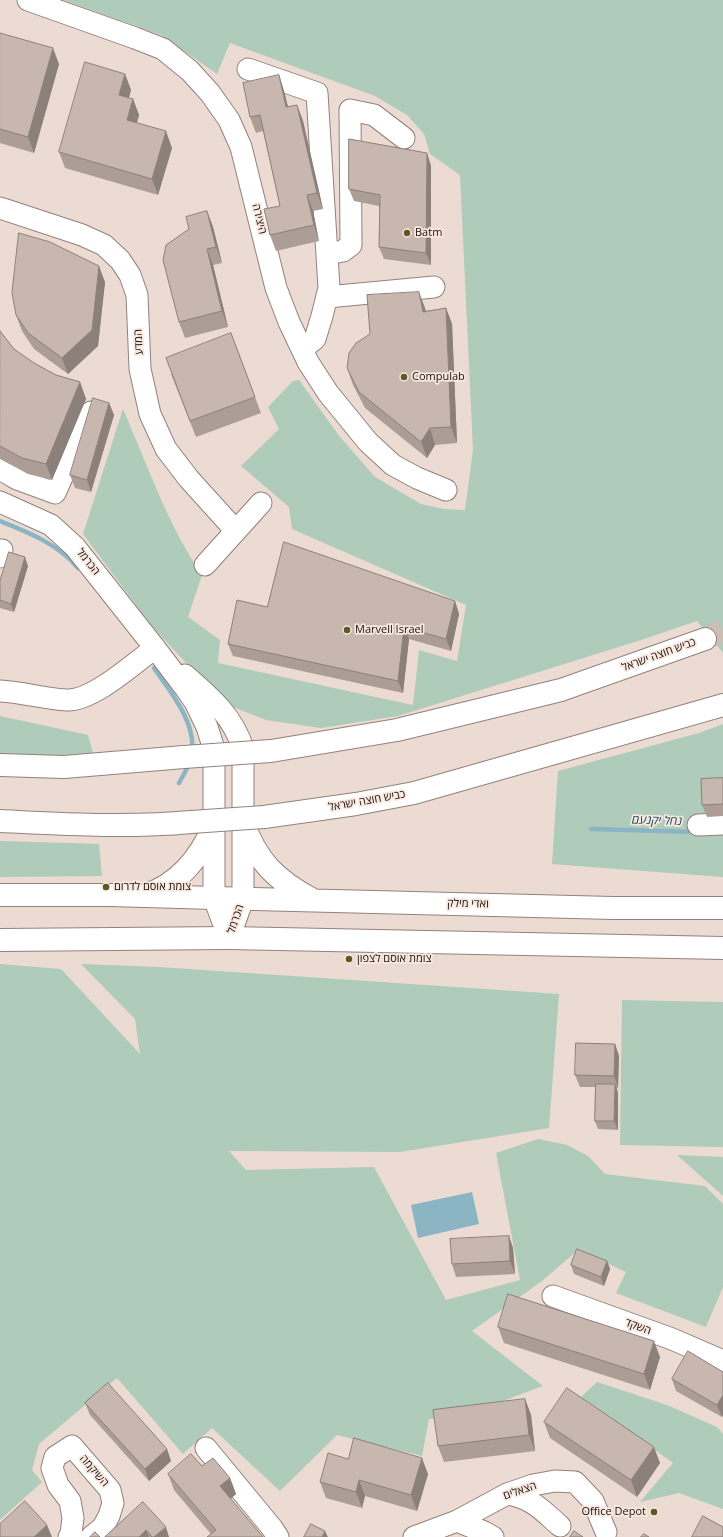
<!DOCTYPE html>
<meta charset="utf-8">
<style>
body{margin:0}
canvas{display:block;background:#ecdbd2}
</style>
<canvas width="723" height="1537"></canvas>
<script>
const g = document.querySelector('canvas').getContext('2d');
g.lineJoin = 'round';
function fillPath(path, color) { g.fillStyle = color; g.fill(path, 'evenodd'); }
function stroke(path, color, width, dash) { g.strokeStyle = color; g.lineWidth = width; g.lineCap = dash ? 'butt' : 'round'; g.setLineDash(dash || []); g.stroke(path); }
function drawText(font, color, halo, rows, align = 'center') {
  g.font = font + ' "Open Sans",Heebo,sans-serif'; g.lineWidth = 3.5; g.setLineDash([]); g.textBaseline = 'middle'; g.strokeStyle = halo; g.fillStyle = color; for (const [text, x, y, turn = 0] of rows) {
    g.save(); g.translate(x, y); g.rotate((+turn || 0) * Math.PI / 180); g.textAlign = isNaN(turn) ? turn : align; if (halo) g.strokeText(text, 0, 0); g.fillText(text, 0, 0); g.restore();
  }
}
const green = new Path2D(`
 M64 0H723V653L697 621 638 641 398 716 321 728 266 720 233 707 186 663 151 625 83 534 123 409C147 464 168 526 202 575L188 617 220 640 218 663 413 705 419 650 457 661 466 605 292 529 289 507 241 466 279 429 268 407 293 381 299 380 340 437 375 477 421 504 444 509 465 510 473 450 460 175 430 154 424 134 407 115 375 96 230 43 217 74 161 35Z
 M0 716 88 735 94 756 0 755Z
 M723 724V877L552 864 558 771 699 733Z
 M0 841 99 844 102 876 0 877Z
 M0 964 61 969 140 1054 135 1019 81 964 159 967 559 994 549 1128 400 1152 229 1151 246 1170 374 1167 446 1300 520 1280 496 1153 538 1139 567 1145 588 1156 605 1174 705 1186 723 1204V1287L706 1327 616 1293 626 1272 578 1250 542 1281 472 1331 543 1386 455 1419H429L422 1456 337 1435 280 1491 212 1428 183 1454 117 1378 39 1444 32 1470 42 1482 0 1520Z
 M622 1000 723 1002V1147L620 1145Z
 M677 1155 723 1157V1196Z
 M597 1382 667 1405 717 1427 723 1434V1509L679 1493 640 1502 673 1463 581 1397Z`);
const water = new Path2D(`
 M472 1192 479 1224 418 1238 411 1205Z`);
const stream = new Path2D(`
 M0 521C28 532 58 544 78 568
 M154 668C170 691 196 722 192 752
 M179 783 190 763
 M591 829 697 832`);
const highwayTunnel = new Path2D(`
 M705 639 723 631`);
const minor = new Path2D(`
 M28 0 135 38 163 49 190 71 210 93 229 120 241 147 276 288 289 322 308 362 328 393 368 442 393 465 417 478 446 490
 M248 69 317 93 329 288 322 316 315 339 302 349
 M0 208 82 235 104 245 120 260 130 275 137 295 140 369 150 414 166 449 189 479 236 531
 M327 254 343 251 351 245 350 110 374 115 404 138
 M327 297 434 287
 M0 469 17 479 55 493 91 412
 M0 502 51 525 75 547 155 648 186 689 195 702 207 727 214 749V898L229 938
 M0 550H2L0 557
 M205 565 261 503
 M185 675C211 698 232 715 243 748V899L229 938
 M0 691C22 692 45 699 67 700 93 701 134 663 155 648
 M698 825 723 824
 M553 1296 672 1339 723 1361
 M206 1448 272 1528 278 1537
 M507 1494C532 1498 542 1510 560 1526
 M457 1521 484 1532 493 1537
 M69 1537 71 1534 73 1518 70 1501 58 1485 52 1468 55 1457 72 1446 110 1490 113 1503 109 1516 103 1527 91 1537
 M414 1537 457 1521 507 1494 533 1485 555 1481 575 1482 593 1501 606 1532`);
const major = new Path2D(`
 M243 822C257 862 276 880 313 900
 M214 898 613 908H723
 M229 938 723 948`);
const highway = new Path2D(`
 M256 752 271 751 397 730 561 690 705 639
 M0 765 64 767 184 757
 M264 817 356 804 414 793 723 705
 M0 821C64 824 127 828 191 822
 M0 895H110L214 898
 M146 895C179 884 201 856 214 825
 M0 940 229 938`);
const highwayBridge = new Path2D(`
 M184 757 256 752
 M191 822 264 817`);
const wall = new Path2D(`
 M0 33 59 64 34 153 0 143Z
 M125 74 131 90 129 98 133 99 139 115 137 123 172 148 158 195 65 168 59 152Z
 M279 75 284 91 288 107 297 105 303 121 323 209 313 211 319 241 276 251 270 235 280 206 263 131 256 133 250 117Z
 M427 153 431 166V265L384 259 379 247V206L354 201 349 189Z
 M207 211 213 227 222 263 213 265 228 327 185 338 179 322 189 229Z
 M105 282 98 346 68 374 34 349 22 331 16 315Z
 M425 308 426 311 446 308 452 324 457 443 435 445 427 458 365 408 353 385 347 368Z
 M0 331 14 349 34 363 56 375 80 382 86 399 52 480 28 474 0 459Z
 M231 333 261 413 196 437 171 374Z
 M109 403 114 415 91 492 75 488 70 475Z
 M28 566 14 612 0 608V581Z
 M455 601 459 614 451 651 409 639 403 693 233 656 228 644 267 607Z
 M723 778V816L707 817 702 805Z
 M615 1044 619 1056 618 1088H617L618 1093V1130L598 1129 595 1121V1087H580L575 1075Z
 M509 1236 513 1248 515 1274 456 1277 452 1264Z
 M607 1261 610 1269 604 1286 574 1274 571 1265Z
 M498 1327 660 1357 650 1390 504 1343Z
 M723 1372V1415L722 1417 676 1391 672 1379Z
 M525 1399 531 1415 535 1451 444 1462 438 1446Z
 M85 1403 167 1449 171 1461 149 1481 90 1415Z
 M544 1422 660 1463 637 1497 550 1438Z
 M348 1459 428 1474 417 1511 365 1496 362 1508 326 1498 320 1482Z
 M202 1466 230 1478 236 1494 230 1499 263 1537 211 1534 174 1490 168 1474Z
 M143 1502 169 1537H105Z`);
const shadedWall = new Path2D(`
 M53 48 59 64 34 153 28 137Z
 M125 74 131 90 125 111 119 95Z
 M279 75 284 91 292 123 286 107Z
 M133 99 139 115 133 136 127 120Z
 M297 105 303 121 323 209 317 193Z
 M166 131 172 148 158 195 152 179Z
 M427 153 431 166V265L426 253Z
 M307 195 313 211 319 241 314 225Z
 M207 211 213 227 222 263 216 247Z
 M207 249 213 265 228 327 222 311Z
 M99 266 105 282 98 346 68 374 62 358Z
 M419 292 425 308 428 328 423 312Z
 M446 308 452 324 457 443 451 427Z
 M80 382 86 399 52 480 46 464Z
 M109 403 114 415 91 492 87 480Z
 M430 428 435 445 427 458 421 442Z
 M25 557 28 566 14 612 11 604Z
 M455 601 459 614 451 651 446 639Z
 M404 627 409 639 403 693 398 681Z
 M615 1044 619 1056 618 1088 614 1076Z
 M615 1084 618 1093V1130L614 1121Z
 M509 1236 513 1248 515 1274 510 1261Z
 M607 1261 610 1269 604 1286 601 1277Z
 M654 1341 660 1357 650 1390 644 1374Z
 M723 1395V1415L722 1417 717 1405Z
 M525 1399 531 1415 535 1451 529 1435Z
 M654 1447 660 1463 637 1497 631 1480Z
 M167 1449 171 1461 149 1481 145 1469Z
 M422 1458 428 1474 417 1511 411 1495Z
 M230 1478 236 1494 226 1503 220 1486Z
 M359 1480 365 1496 362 1508 356 1492Z
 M47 1525 52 1537H34Z
 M166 1527 169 1537H154Z
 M146 1530 149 1537H139Z
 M325 1531 328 1537H322Z`);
const building = new Path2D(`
 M0 33 53 48 28 137 0 129Z
 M85 62 125 74 119 95 133 99 127 120 166 131 152 179 59 152Z
 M279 75 286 107 297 105 317 193 307 195 314 225 270 235 264 209 280 206 260 115 250 117 243 83Z
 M349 139 427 153 426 253 379 247 380 195 349 189Z
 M207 211 216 247 207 249 222 311 179 322 163 260 166 245 189 229 186 217Z
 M19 233 50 242 99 266 92 330 62 358 28 333 16 315 12 293Z
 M419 292 423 312 446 308 451 427 430 428 421 442 359 392 347 368 349 353 356 343 370 334 367 295Z
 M0 331 14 349 34 363 56 375 80 382 46 464 22 458 0 446Z
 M231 333 255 397 190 421 166 358Z
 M93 398 109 403 87 480 70 475Z
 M284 542 455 601 446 639 404 627 398 681 228 644 237 600 267 607Z
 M9 552 25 557 11 604 0 600V581Z
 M723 778V804L702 805 701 779Z
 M576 1043 615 1044 614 1076 575 1075Z
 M596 1084H615L614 1121H595Z
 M509 1236 510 1261 452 1264 450 1239Z
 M577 1249 607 1261 601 1277 571 1265Z
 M508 1294 654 1341 644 1374 498 1327Z
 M688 1351 723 1372V1395L717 1405 672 1379Z
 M108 1383 167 1449 145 1469 85 1403Z
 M567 1388 654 1447 631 1480 544 1422Z
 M525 1399 529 1435 438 1446 433 1410Z
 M354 1438 422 1458 411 1495 359 1480 356 1492 320 1482 328 1453 348 1459Z
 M191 1454 202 1466 213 1458 230 1478 220 1486 263 1537H207L216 1530 168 1474Z
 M25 1501 47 1525 34 1537H0V1524Z
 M143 1502 166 1527 154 1537H152L146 1530 139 1537H105Z
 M703 1516 723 1527V1537H692Z
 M311 1524 325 1531 322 1537H304Z
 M574 1531 583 1537H570Z
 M95 1532 100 1537H90Z
 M644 1534 649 1537H641Z`);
const markers = [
 [407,233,4,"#5d5824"],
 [404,377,4,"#5d5824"],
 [347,630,4,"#5d5824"],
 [106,887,4,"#5d5824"],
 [349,959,4,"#5d5824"],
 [654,1512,4,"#5d5824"]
];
const streetNames = [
 ["היצירה",259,219,76],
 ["המדע",139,342,-93],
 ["הכרמל",88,562,52],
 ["כביש חוצה ישראל",659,655,-20],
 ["כביש חוצה ישראל",367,801,-10],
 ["ואדי מילק",468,904,1],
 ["הכרמל",236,919,-71],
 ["השקד",638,1327,20],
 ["השיקמה",94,1471,49],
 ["הצאלים",520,1491,-19]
];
const poiNames = [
 ["Batm",415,233],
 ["Compulab",412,377],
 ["Marvell Israel",355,630],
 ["צומת אוסם לדרום",114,887],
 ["צומת אוסם לצפון",357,959],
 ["Office Depot",646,1512,"right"]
];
const waterNames = [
 ["נחל יקנעם",657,821,2]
];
fillPath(green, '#afcbba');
fillPath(water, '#8cb5c4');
stroke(stream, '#8cb5c4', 4.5);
stroke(highwayTunnel, '#ccbdb5', 22, [22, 11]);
stroke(minor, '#91827a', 23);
stroke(major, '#91827a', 24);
stroke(highway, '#91827a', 24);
stroke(minor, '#fff', 21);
stroke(major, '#fff', 22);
stroke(highway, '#fff', 22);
stroke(highwayBridge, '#91827a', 24, []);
stroke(highwayBridge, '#fff', 22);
fillPath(wall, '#ac9d96');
fillPath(shadedWall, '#8c807a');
fillPath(building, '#c8b7af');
stroke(building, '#8c807a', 1);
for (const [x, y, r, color] of markers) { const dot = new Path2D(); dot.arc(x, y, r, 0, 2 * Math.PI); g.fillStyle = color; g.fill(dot); stroke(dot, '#f9e8df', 1.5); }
drawText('11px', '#17120e', '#f9e8df', streetNames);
drawText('11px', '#17120e', '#f9e8df', poiNames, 'left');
drawText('italic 12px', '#0f4a5a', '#f9e8df', waterNames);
</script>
